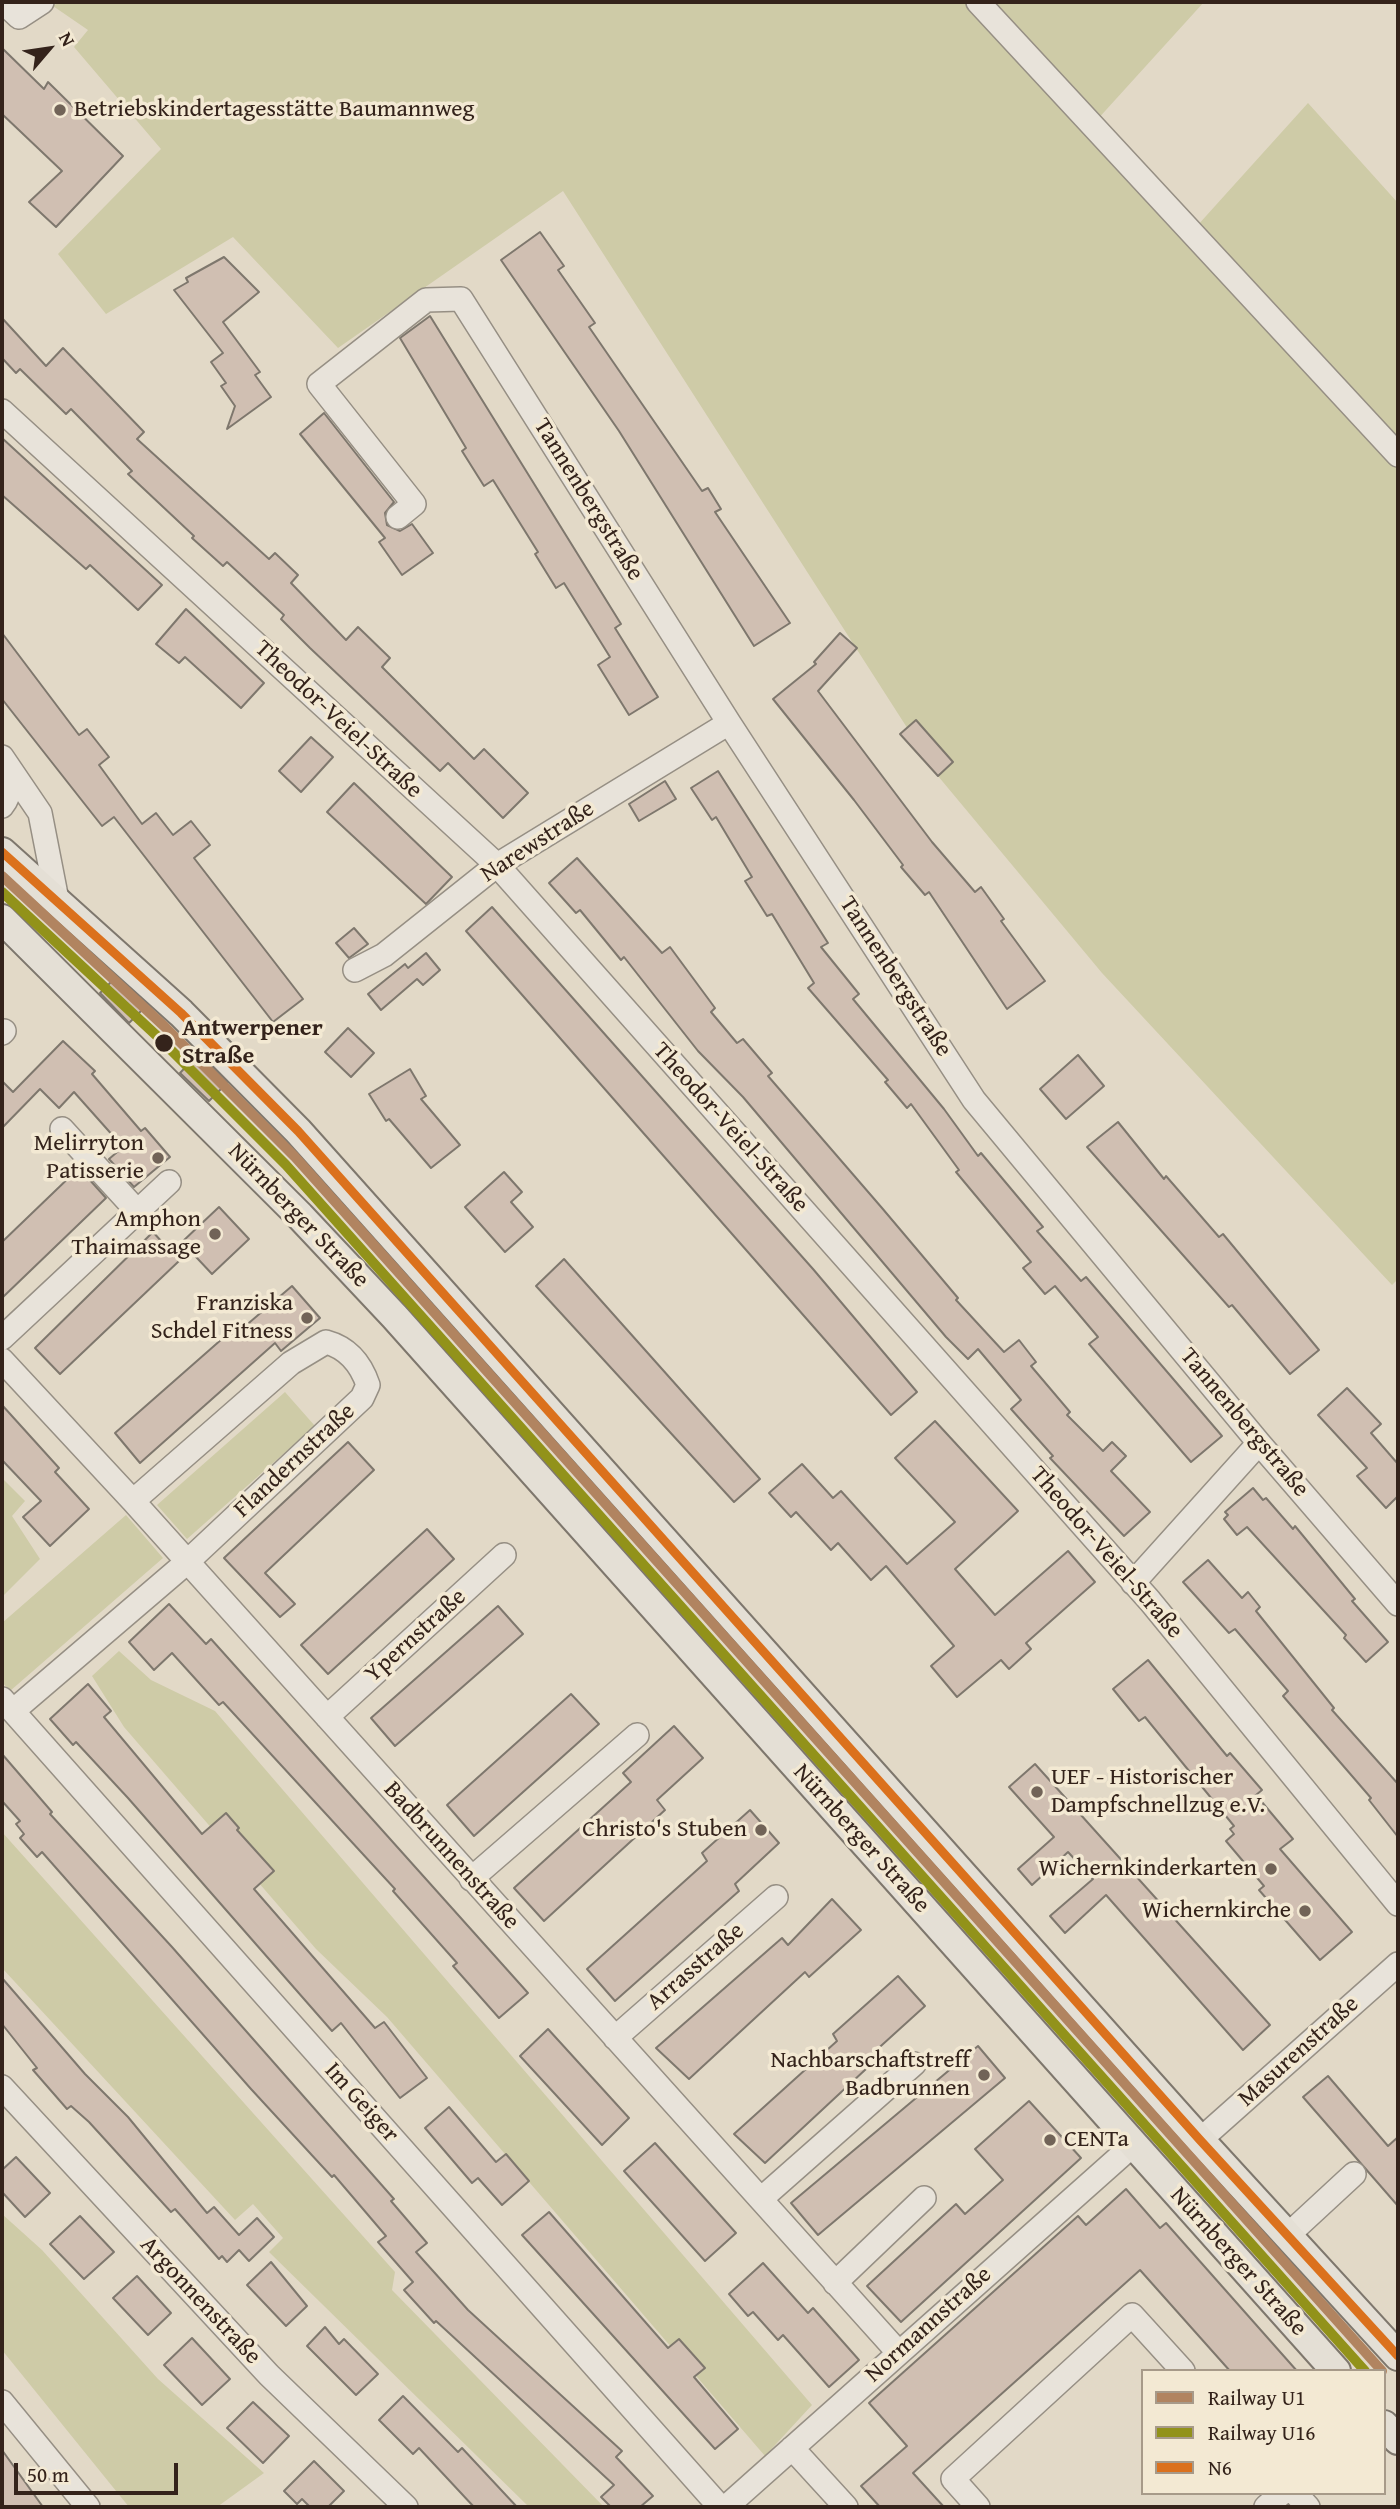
<!DOCTYPE html>
<meta charset="utf-8">
<style>
body{margin:0}
#map{position:relative;width:1400px;height:2509px;overflow:hidden;background:#e2d9c7;font-family:"Gentium Book Plus",serif}
canvas{display:block}
.frame{position:absolute;inset:0;border:4px solid #34231b;pointer-events:none}
.legend{position:absolute;left:1141px;top:2369px;width:245px;height:126px;box-sizing:border-box;background:#f3e9d3;border:2px solid #a79a89;margin:0;padding:9px 12px;list-style:none;font-size:21px;color:#34231b}
.legend li{display:flex;align-items:center;gap:14px;height:35px}
.legend b{width:35px;border:2px solid #a79a89}
.north{position:absolute;left:14px;top:14px;width:70px;height:70px;-webkit-text-stroke:5px #f3e9d3;paint-order:stroke;rotate:61deg;font-size:19px;font-weight:700;line-height:28px;text-align:center;color:#34231b}
.north::after{content:'';display:block;margin:auto;width:24px;height:32px;background:#34231b;clip-path:polygon(50% 0,100% 100%,50% 72%,0 100%)}
.scale{position:absolute;left:14px;top:2463px;width:164px;height:32px;box-sizing:border-box;border:4px solid #34231b;border-top:0;padding-left:9px;font-size:21px;line-height:24px;white-space:nowrap;color:#34231b;-webkit-text-stroke:5px #f3e9d3;paint-order:stroke}
</style>
<div id="map">
<canvas width="1400" height="2509"></canvas>
<div class="frame"></div>
<ul class="legend">
<li><b style="height:9px;background:#b18460"></b>Railway U1</li>
<li><b style="height:9px;background:#92921a"></b>Railway U16</li>
<li><b style="height:9px;background:#db711d"></b>N6</li>
</ul>
<div class="north">N</div>
<div class="scale">50 m</div>
</div>
<script>
const g = document.querySelector('canvas').getContext('2d');
g.lineJoin = 'round';
function fillPath(path, color) { g.fillStyle = color; g.fill(path, 'evenodd'); }
function stroke(path, color, width, dash) { g.strokeStyle = color; g.lineWidth = width; g.lineCap = dash ? 'butt' : 'round'; g.setLineDash(dash || []); g.stroke(path); }
function drawText(font, color, halo, rows, align = 'center') {
  g.font = font + ' "Gentium Book Plus",serif'; g.lineWidth = 7; g.setLineDash([]); g.textBaseline = 'middle'; g.strokeStyle = halo; g.fillStyle = color; for (const [text, x, y, turn = 0] of rows) {
    g.save(); g.translate(x, y); g.rotate((+turn || 0) * Math.PI / 180); g.textAlign = isNaN(turn) ? turn : align; if (halo) g.strokeText(text, 0, 0); g.fillText(text, 0, 0); g.restore();
  }
}
const green = new Path2D(`
 M59 2H1204L1096 121 1197 226 1308 103 1398 203V1279L1392 1285 1102 973 938 776 563 191 338 348 233 237 106 314 58 254 161 149 74 47 88 30 53 6Z
 M285 1392 315 1426 187 1539 157 1505Z
 M2 1478 25 1501 12 1516 40 1559 4 1595Z
 M126 1515 163 1558 10 1691 2 1682V1623Z
 M119 1651 151 1680 215 1711 812 2405 765 2456 387 2017 316 1949 124 1727 92 1676Z
 M2 1832 395 2272 392 2290 604 2507H529L269 2252 283 2238 253 2204 235 2220 2 1968Z
 M2 2214 42 2250 158 2379 264 2473 217 2507H129L2 2350Z`);
const building = new Path2D(`
 M2 48 44 89 48 82 123 156 56 227 29 202 62 171 2 114Z
 M540 232 564 266 558 270 595 323 589 327 702 491 708 488 721 509 715 512 790 623 754 646 619 431 501 260Z
 M224 257 259 292 223 322 260 372 255 375 271 397 227 429 235 406 221 386 226 383 211 362 223 353 174 290 188 282 186 278Z
 M430 316 621 624 615 628 658 697 629 715 598 665 610 657 564 583 556 588 535 554 538 552 493 480 484 486 462 451 466 448 400 338Z
 M2 318 46 366 63 348 144 432 137 439 269 559 275 553 298 575 291 583 346 640 358 627 390 658 382 667 474 759 484 749 528 793 503 818 448 763 440 771 310 648 281 619 284 615 227 562 223 566 192 538 194 536 128 474 132 471 71 409 66 414 20 369 16 373 2 358Z
 M324 413 394 502 385 513 387 525 400 531 412 524 433 553 402 575 379 542 385 538 300 434Z
 M2 438 162 585 138 610 90 565 86 569 2 495Z
 M186 609 264 683 241 708 185 657 179 663 156 644Z
 M2 633 79 735 87 729 109 757 99 765 142 824 156 813 173 835 191 821 210 845 194 858 303 999 273 1022 114 817 102 826 2 699Z
 M840 633 857 648 818 691 932 842 975 892 981 887 1004 919 1001 921 1045 981 1007 1009 929 892 925 895 901 867 903 865 854 800 773 699 816 664 814 662Z
 M916 720 953 762 938 776 900 734Z
 M311 737 333 757 301 792 279 771Z
 M718 771 828 943 821 947 859 994 853 999 944 1109 978 1156 981 1153 1043 1227 1037 1231 1081 1281 1086 1277 1222 1436 1191 1462 1089 1344 1098 1337 1055 1286 1045 1294 1023 1268 1031 1262 956 1172 959 1170 911 1104 907 1108 885 1082 888 1080 808 988 814 983 772 914 767 916 745 881 752 877 716 817 712 820 691 788Z
 M665 781 676 799 639 821 629 804Z
 M354 783 452 877 426 904 327 812Z
 M577 858 662 953 670 947 715 1008 711 1012 737 1043 743 1039 772 1073 768 1076 882 1208 958 1298 956 1300 1004 1352 1019 1340 1036 1362 1031 1366 1070 1412 1067 1415 1103 1451 1112 1442 1126 1456 1111 1471 1150 1512 1124 1536 1050 1458 1053 1456 1011 1409 1021 1400 978 1349 968 1359 946 1337 743 1097 698 1051 624 957 621 960 580 910 576 913 549 883Z
 M492 907 813 1269 917 1392 891 1415 466 931Z
 M354 928 368 944 349 958 336 943Z
 M426 953 440 970 423 985 417 979 381 1010 368 994 405 964 408 968Z
 M116 977 147 1005 129 1023 100 993Z
 M348 1028 374 1053 351 1077 325 1052Z
 M63 1041 95 1071 92 1074 141 1131 145 1128 170 1157 134 1187 109 1159 123 1147 74 1092 59 1108 40 1089 2 1128V1081L13 1092Z
 M198 1054 227 1083 209 1101 180 1073Z
 M1078 1055 1104 1086 1066 1119 1040 1089Z
 M410 1069 426 1096 421 1099 460 1145 431 1168 389 1119 386 1121 369 1094Z
 M1118 1122 1164 1179 1166 1176 1219 1237 1223 1234 1319 1350 1290 1374 1232 1305 1229 1307 1087 1147Z
 M79 1168 106 1198 2 1298V1242Z
 M504 1172 522 1192 511 1202 533 1227 505 1252 465 1207Z
 M219 1207 249 1239 212 1274 182 1242Z
 M153 1232 179 1261 60 1374 35 1348Z
 M564 1259 760 1479 734 1502 536 1286Z
 M292 1286 320 1318 281 1351 275 1343 140 1463 115 1433 239 1324 243 1328Z
 M1347 1388 1381 1424 1371 1433 1398 1464V1496L1386 1508 1357 1476 1367 1468 1318 1415Z
 M2 1405 59 1468 55 1472 89 1509 50 1546 23 1517 41 1501 2 1460Z
 M935 1421 1018 1511 955 1569 995 1615 1068 1551 1095 1582 1026 1643 1031 1649 1009 1669 1001 1660 957 1697 931 1666 954 1646 886 1566 871 1580 838 1543 831 1550 796 1512 791 1517 769 1493 802 1464 833 1498 841 1491 907 1564 955 1522 895 1458Z
 M348 1442 374 1470 265 1573 295 1604 280 1617 224 1558Z
 M1253 1488 1263 1500 1266 1498 1293 1529 1295 1526 1355 1599 1352 1601 1388 1642 1366 1662 1344 1638 1346 1635 1247 1527 1237 1535 1224 1519 1228 1515 1225 1512Z
 M427 1529 454 1559 328 1674 301 1645Z
 M1208 1560 1242 1598 1248 1592 1260 1607 1256 1611 1334 1708 1332 1710 1398 1784V1837L1369 1800 1371 1798 1283 1696 1288 1691 1235 1629 1229 1633 1183 1582Z
 M169 1604 206 1644 211 1639 528 1993 499 2018 453 1966 457 1963 393 1891 395 1889 223 1702 219 1705 172 1653 154 1670 129 1642Z
 M498 1606 523 1634 395 1746 371 1718Z
 M1148 1660 1227 1756 1230 1753 1262 1790 1256 1795 1293 1839 1280 1849 1352 1932 1320 1960 1259 1890 1264 1886 1226 1841 1234 1834 1230 1829 1234 1826 1145 1717 1139 1721 1113 1689Z
 M88 1684 111 1711 104 1717 202 1834 226 1813 239 1828 237 1830 274 1871 254 1889 375 2028 384 2022 427 2078 400 2098 341 2023 332 2031 128 1798 76 1742 73 1745 50 1719Z
 M571 1694 599 1724 474 1836 447 1805Z
 M674 1726 703 1758 657 1800 665 1810 544 1921 514 1888 631 1782 623 1773Z
 M2 1754 52 1812 50 1814 172 1947 394 2199 391 2201 427 2243 416 2252 468 2310 622 2451 616 2457 653 2496 640 2507H611L601 2497 614 2485 436 2321 434 2323 404 2290 413 2282 378 2242 386 2236 334 2175 332 2177 251 2089 42 1852 37 1857 20 1838 24 1834 16 1824 20 1821 2 1801Z
 M1035 1764 1270 2025 1243 2050 1106 1895 1065 1933 1050 1916 1093 1879 1068 1852 1032 1885 1018 1869 1054 1837 1009 1787Z
 M750 1810 779 1843 735 1884 739 1891 615 2001 587 1969 707 1861 702 1853Z
 M832 1899 861 1930 809 1977 805 1972 689 2079 656 2048 782 1938 788 1945Z
 M898 1976 925 2006 861 2064 866 2069 765 2163 734 2134 837 2041 833 2034Z
 M2 1978 85 2074 128 2117 207 2213 214 2207 239 2235 257 2218 274 2237 249 2261 239 2250 227 2262 222 2256 219 2259 175 2209 171 2212 89 2122 71 2106 67 2109 33 2070 37 2068 2 2024Z
 M548 2029 629 2118 602 2145 520 2056Z
 M978 2046 1005 2078 818 2235 791 2203Z
 M1328 2076 1388 2146 1398 2137V2206L1303 2097Z
 M1029 2101 1081 2158 901 2322 867 2286 956 2204 965 2214 1003 2180 975 2149Z
 M449 2107 496 2162 506 2154 529 2181 502 2205 478 2178 472 2183 425 2128Z
 M655 2143 736 2233 705 2261 624 2171Z
 M16 2157 50 2193 25 2217 2 2192V2170Z
 M1126 2189 1160 2228 1166 2223 1297 2371H1230L1140 2270 913 2473 944 2507H880L861 2486 907 2446 869 2403 1078 2216 1086 2225Z
 M549 2212 668 2348 679 2339 705 2368 694 2377 738 2429 715 2449 522 2235Z
 M80 2216 114 2252 84 2279 50 2244Z
 M271 2262 307 2306 286 2326 247 2285Z
 M763 2263 808 2313 813 2308 859 2360 829 2387 783 2335 778 2340 753 2312 748 2316 729 2294Z
 M137 2276 171 2313 148 2335 113 2298Z
 M325 2327 339 2344 344 2339 378 2374 356 2395 307 2346Z
 M192 2338 230 2379 202 2405 164 2365Z
 M403 2396 458 2452 462 2448 517 2507H474L419 2448 413 2454 379 2420Z
 M253 2402 289 2436 263 2463 227 2428Z
 M2 2450 43 2507H2Z
 M314 2461 344 2491 328 2507H310L302 2499 297 2504 284 2491Z`);
const minor = new Path2D(`
 M3 2 19 17 42 2
 M978 2 1398 455
 M2 411 497 865 1150 1601 1398 1904
 M398 517 414 504 319 384 426 300 461 299 729 723 974 1100 1259 1443 1398 1604
 M2 757 40 813 57 900
 M2 806C13 793 9 779 4 764
 M355 970 384 955 497 865 729 723
 M2 1033 4 1031
 M62 1129 137 1211
 M2 1338 169 1182
 M2 1360 133 1501 898 2352
 M1133 1583 1259 1443
 M2 1699 720 2507
 M13 1711 186 1563 362 1398 368 1385C361 1364 348 1348 326 1342L291 1363 133 1501
 M327 1717 504 1555
 M471 1879 637 1735
 M615 2038 776 1897
 M2 2087 269 2375 406 2507
 M1200 2140 1398 1964
 M761 2199 914 2064
 M1288 2235 1354 2174
 M835 2283 924 2198
 M2 2402 88 2507
 M792 2448 846 2507
 M1295 2493 1308 2507
 M726 2507 1133 2145
 M978 2507 953 2479 1132 2315 1183 2371
 M1266 2507 1282 2493`);
const major = new Path2D(`
 M2 852 181 1013 298 1131 1200 2140 1398 2356
 M2 919 300 1216 395 1317 1336 2371
 M1384 2425 1398 2440`);
const bus1 = new Path2D(`
 M2 852 181 1013 298 1131 1200 2140 1398 2356`);
const rail1 = new Path2D(`
 M2 876 165 1027 295 1157 1382 2371`);
const rail2 = new Path2D(`
 M2 892 157 1036 286 1165 1365 2371`);
const markers = [
 [60,110,7,"#716357"],
 [164,1043,10,"#34231b"],
 [158,1158,7,"#716357"],
 [215,1234,7,"#716357"],
 [307,1318,7,"#716357"],
 [1037,1792,7,"#716357"],
 [761,1830,7,"#716357"],
 [1271,1869,7,"#716357"],
 [1305,1911,7,"#716357"],
 [984,2075,7,"#716357"],
 [1050,2140,7,"#716357"]
];
const poiNames = [
 ["Betriebskindertagesstätte Baumannweg",74,110,"left"],
 ["Melirryton",144,1144],
 ["Patisserie",144,1172],
 ["Amphon",201,1220],
 ["Thaimassage",201,1248],
 ["Franziska",293,1304],
 ["Schdel Fitness",293,1332],
 ["UEF - Historischer",1051,1778,"left"],
 ["Dampfschnellzug e.V.",1051,1806,"left"],
 ["Christo's Stuben",747,1830],
 ["Wichernkinderkarten",1257,1869],
 ["Wichernkirche",1291,1911],
 ["Nachbarschaftstreff",970,2061],
 ["Badbrunnen",970,2089],
 ["CENTa",1064,2140,"left"]
];
const streetNames = [
 ["Tannenbergstraße",588,500,58],
 ["Theodor-Veiel-Straße",338,720,43],
 ["Narewstraße",538,842,-33],
 ["Tannenbergstraße",895,977,57],
 ["Theodor-Veiel-Straße",730,1128,48],
 ["Nürnberger Straße",298,1216,46],
 ["Tannenbergstraße",1244,1423,50],
 ["Flandernstraße",295,1461,-43],
 ["Theodor-Veiel-Straße",1106,1553,49],
 ["Ypernstraße",416,1636,-42],
 ["Nürnberger Straße",861,1839,48],
 ["Badbrunnenstraße",451,1856,48],
 ["Arrasstraße",696,1967,-41],
 ["Masurenstraße",1299,2052,-42],
 ["Im Geiger",361,2103,48],
 ["Nürnberger Straße",1238,2262,48],
 ["Argonnenstraße",200,2301,47],
 ["Normannstraße",929,2325,-42]
];
const stopNames = [
 ["Antwerpener",182,1029],
 ["Straße",182,1057]
];
fillPath(green, '#cecba7');
fillPath(building, '#d0bfb2');
stroke(building, '#7e776d', 2);
stroke(minor, '#968f84', 26);
stroke(major, '#7e776d', 32);
stroke(minor, '#e8e3da', 23);
stroke(major, '#e4dfd5', 28);
stroke(bus1, '#db711d', 9);
stroke(rail1, '#b18460', 10);
stroke(rail2, '#92921a', 10);
for (const [x, y, r, color] of markers) { const dot = new Path2D(); dot.arc(x, y, r, 0, 2 * Math.PI); g.fillStyle = color; g.fill(dot); stroke(dot, '#f3e9d3', 2.5); }
drawText('24px', '#34231b', '#f3e9d3', poiNames, 'right');
drawText('24px', '#34231b', '#f3e9d3', streetNames);
drawText('bold 24px', '#34231b', '#f3e9d3', stopNames, 'left');
</script>
